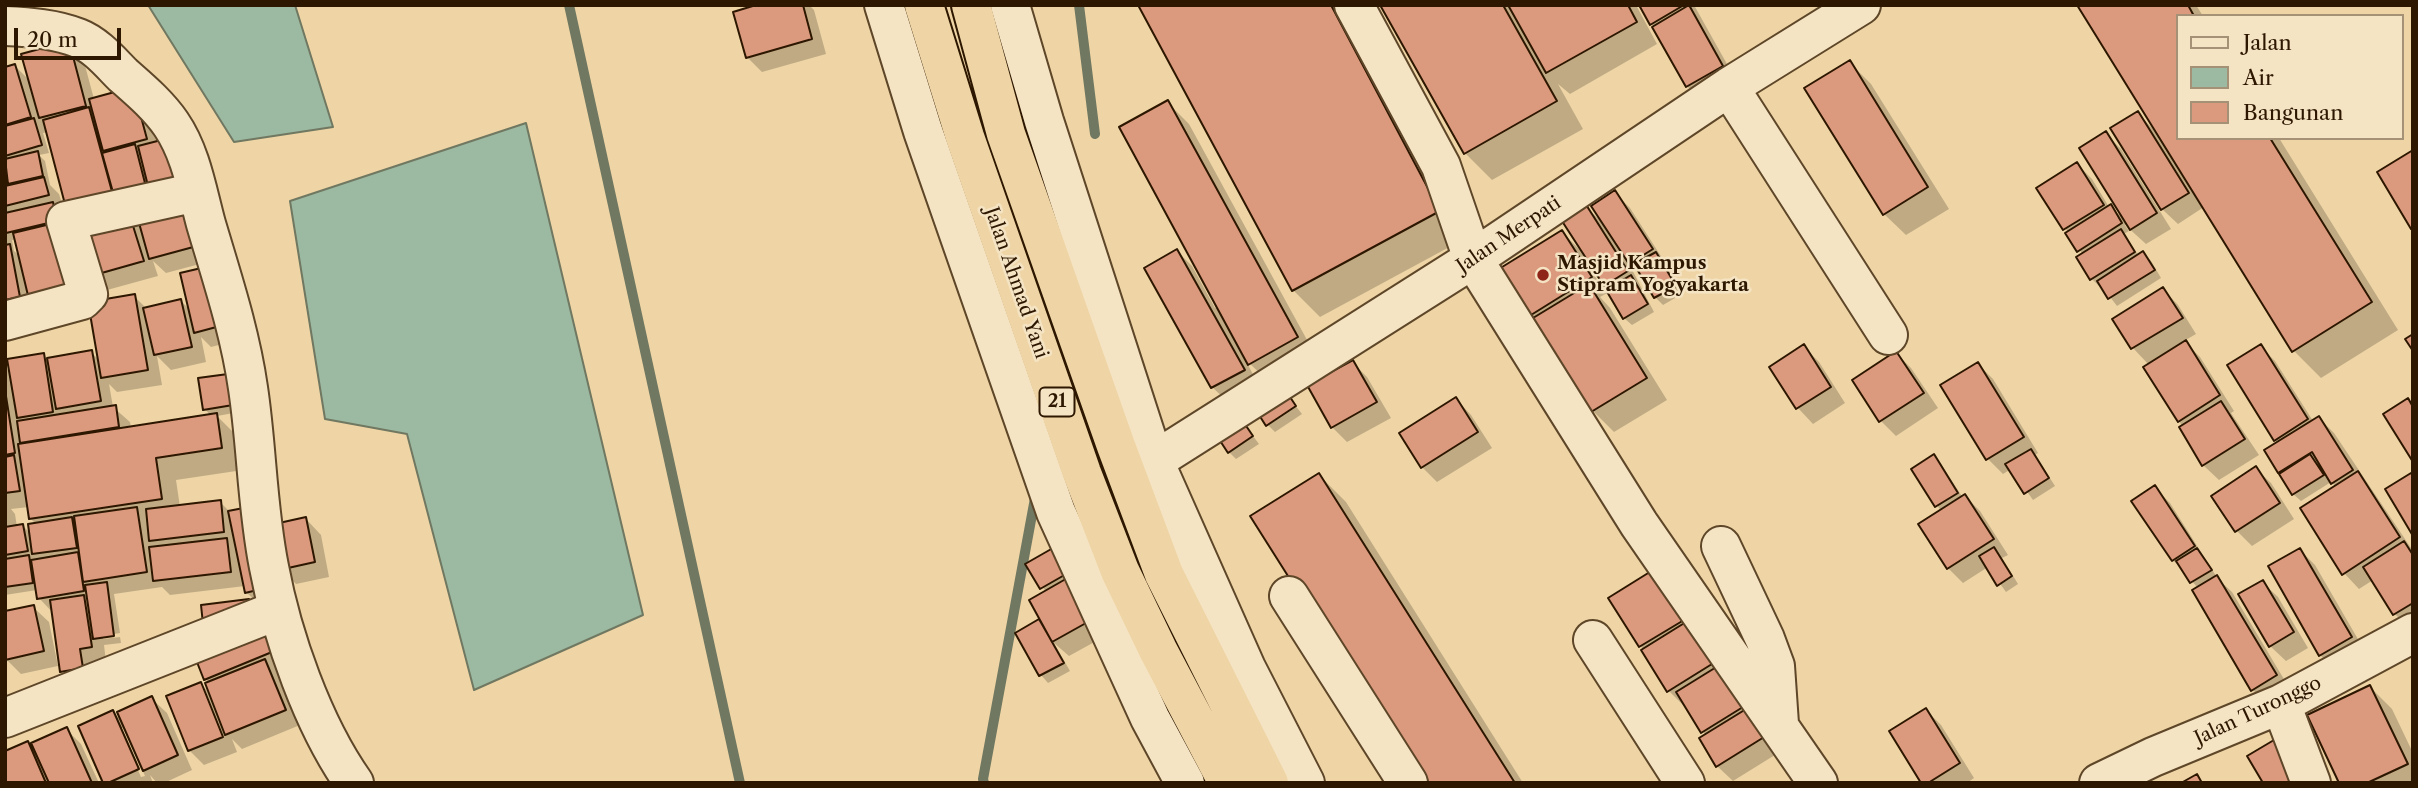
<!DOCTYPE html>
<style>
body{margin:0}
#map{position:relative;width:2418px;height:788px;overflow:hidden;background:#efd5a5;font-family:"Libre Caslon Text",serif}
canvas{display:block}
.frame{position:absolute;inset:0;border:7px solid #2d1700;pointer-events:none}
.legend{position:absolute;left:2176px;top:14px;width:228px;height:126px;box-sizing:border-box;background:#f5e4c4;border:2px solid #a59276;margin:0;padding:9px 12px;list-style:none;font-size:21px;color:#2d1700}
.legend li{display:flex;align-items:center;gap:14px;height:35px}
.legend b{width:35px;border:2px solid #a59276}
.scale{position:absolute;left:14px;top:28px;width:107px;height:32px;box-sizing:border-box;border:4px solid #2d1700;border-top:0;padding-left:9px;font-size:21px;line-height:24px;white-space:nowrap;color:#2d1700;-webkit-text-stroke:5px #f5e4c4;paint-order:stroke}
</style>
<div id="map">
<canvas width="2418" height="788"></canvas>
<div class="frame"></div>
<ul class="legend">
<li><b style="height:9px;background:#f5e4c4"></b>Jalan</li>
<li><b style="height:19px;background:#9cb9a1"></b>Air</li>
<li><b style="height:19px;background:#db997d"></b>Bangunan</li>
</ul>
<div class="scale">20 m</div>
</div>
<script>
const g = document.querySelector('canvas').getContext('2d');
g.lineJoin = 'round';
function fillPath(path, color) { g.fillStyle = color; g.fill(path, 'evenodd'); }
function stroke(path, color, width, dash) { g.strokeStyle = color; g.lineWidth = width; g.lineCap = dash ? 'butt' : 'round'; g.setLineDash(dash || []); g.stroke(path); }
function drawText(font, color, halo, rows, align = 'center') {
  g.font = font + ' "Libre Caslon Text",serif'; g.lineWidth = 5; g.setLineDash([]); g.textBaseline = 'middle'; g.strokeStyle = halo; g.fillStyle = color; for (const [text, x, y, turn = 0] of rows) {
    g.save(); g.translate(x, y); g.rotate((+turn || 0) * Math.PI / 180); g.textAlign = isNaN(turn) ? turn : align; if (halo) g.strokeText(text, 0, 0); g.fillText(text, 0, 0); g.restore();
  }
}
const water = new Path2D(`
 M148 5H295L333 127 234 142Z
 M526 123 643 615 474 690 407 434 325 419 290 201Z`);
const shadow = new Path2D(`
 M763 5H809L814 10 826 54 762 72 747 57Z
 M1140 5H1342L1466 238 1320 317 1293 290Z
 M1382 5H1636L1657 44 1570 94 1558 84 1583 129 1492 180 1465 153Z
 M1641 5H1694L1737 82 1702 101 1687 86Z
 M2079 5H2196L2203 16H2178V138H2279L2398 330 2321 378 2294 351 2204 207 2178 224 2162 209 2138 113 2154 130Z
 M68 43 83 58 94 99 148 104 158 142 188 154 127 213 142 228 184 200 211 261 166 273 153 261 158 276 107 290 92 275 48 132 43 133 49 153 39 155 45 161 50 185 59 194 93 303 134 296 147 309 181 301 191 311 238 340 211 347 201 337 206 362 171 370 157 356 162 385 117 392 109 384 113 407 130 422 131 428 211 416 205 409 200 379 239 412 217 416 238 437 243 470 176 480 180 507 220 502 230 512 269 527 306 519 321 535 329 577 296 584 277 565 262 607 246 592 245 586 170 595 162 587 114 594 120 633 103 636V639L120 637 121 643 104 645 106 662 77 686 62 671 54 614 39 598 37 590 5 595V367L12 374 43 355 48 360 91 352 99 360 91 312 5 318V68L15 66 31 82ZM17 239 21 257 14 251 12 240ZM29 507 30 518 36 524 31 534 23 526 17 527 15 514 11 509Z
 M1849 62 1871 84 1949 209 1906 235 1884 214Z
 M1167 102 1189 124 1318 360 1272 385 1245 359 1259 386 1228 402 1212 387 1177 251 1192 266 1215 308 1218 306Z
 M2105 133 2121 149 2171 229 2146 244 2124 224 2129 231 2124 234 2139 256 2143 253 2151 261 2161 278 2117 306 2101 285 2099 286 2092 279 2083 255 2039 188 2077 164 2092 179 2109 207 2124 218Z
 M1614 192 1630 208 1666 264 1682 294 1663 305 1655 297 1642 275 1627 260 1654 312 1632 325 1624 318 1609 292 1600 297 1610 308 1667 400 1614 432 1593 411 1544 332 1540 334 1525 319 1562 232 1582 252 1584 205 1602 222ZM1589 259 1605 285 1610 290 1605 293 1586 261Z
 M2163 289 2178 305 2196 334 2184 341 2200 357 2234 411 2231 413 2259 455 2219 480 2203 465 2149 365 2133 348 2115 320Z
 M1803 346 1819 362 1845 403 1813 424 1798 408 1771 368Z
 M2260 346 2275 361 2313 421 2319 418 2334 433 2413 551V628L2410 629 2395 614 2373 580 2359 589 2344 573 2337 487 2331 482 2301 501 2293 494 2267 450 2278 443 2275 440Z
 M1896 353 1911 368 1938 408 1896 436 1881 421Z
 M1352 362 1367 377 1391 418 1347 442 1332 427Z
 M1978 364 1993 379 2038 453 2035 455 2055 486 2033 500 2011 469 2003 474 1988 459Z
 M1283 390 1302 414 1275 432 1268 425Z
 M1456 399 1471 415 1492 448 1437 482 1422 467Z
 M1240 419 1259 444 1236 459 1229 452Z
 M1934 457 1941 464 1963 498 1965 496 1980 511 2008 555 2002 558 2018 584 2006 592 1988 567 1963 583 1948 568 1941 511 1913 470Z
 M2255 468 2271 483 2294 519 2252 546 2237 531Z
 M1319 475 1346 502 1523 783H1421Z
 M2155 488 2170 503 2218 579 2232 592 2291 691 2268 705 2253 690 2198 588 2173 560Z
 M1053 550 1109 634 1069 656 1054 643 1070 671 1048 683 1041 675 1017 634 1038 621 1045 628 1046 592 1028 564Z
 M2300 550 2315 565 2366 653 2336 670 2320 655Z
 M1653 572 1783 750 1733 781 1717 766 1706 736 1686 705 1684 706 1669 691 1611 598Z
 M2262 582 2278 597 2308 648 2286 661 2270 646Z
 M33 607 49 622 58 666 21 674 6 659Z
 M261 627 286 668 276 672 280 676 300 725 242 749 232 739 237 752 204 765 189 750 201 684 211 694 210 683 205 679Z
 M2370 687 2392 709 2413 753V783H2341Z
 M151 698 167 713 192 770 164 783H157L150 775 153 783H105L113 712 123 722ZM119 728H123L145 776 141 777Z
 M1926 710 1941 725 1974 778 1967 783H1923Z
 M66 729 81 744 99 783H5L27 743 38 754Z`);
const stream = new Path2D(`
 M569 5 740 783
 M1079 5 1095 134
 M984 783 983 779 1036 493`);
const building = new Path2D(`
 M756 5H803L812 39 746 58 733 12Z
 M1138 5H1331L1440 211 1292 291Z
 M1380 5H1503L1557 101 1464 154Z
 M1508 5H1628L1637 22 1546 73Z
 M1639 5H1684L1650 25Z
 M1689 5 1723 66 1686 87 1652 27Z
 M2077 5H2188L2194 16H2178V138H2270L2372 302 2292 352Z
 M69 41 86 106 39 118 21 54Z
 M1850 60 1928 187 1883 215 1804 88Z
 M15 64 31 117 5 125V67Z
 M133 87 147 139 103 151 89 99Z
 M1168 100 1298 337 1248 365 1119 127Z
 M89 107 114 199 67 212 43 120Z
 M2138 111 2189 193 2161 210 2110 128Z
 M34 118 42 145 5 156V126Z
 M2106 131 2157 213 2130 230 2079 148Z
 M173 137 183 176 148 186 138 146Z
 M135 144 146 187 114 196 102 153Z
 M2413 150V227L2411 229 2377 172Z
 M38 151 43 176 8 184 5 159Z
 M2077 162 2104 205 2063 230 2036 188Z
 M44 177 49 195 5 206V186Z
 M1615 190 1653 249 1629 264 1591 206Z
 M184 198 197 246 149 259 136 212Z
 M53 202 57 221 6 233 5 213Z
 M1585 203 1628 271 1604 286 1560 218Z
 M2111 204 2122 223 2077 252 2065 233Z
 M129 213 144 261 91 276 77 229Z
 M63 221 81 296 31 308 13 233Z
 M2121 229 2135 252 2090 280 2076 257Z
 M1562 230 1592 277 1523 320 1494 272Z
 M10 244 20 297 5 300V245Z
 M1177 249 1245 370 1211 388 1144 268Z
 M2143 251 2155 270 2108 299 2097 281Z
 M1656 252 1676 286 1654 298 1634 264Z
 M210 266 224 325 194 333 180 273Z
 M1631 275 1648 304 1623 319 1606 290Z
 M1589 284 1647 378 1591 412 1533 318Z
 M2163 287 2183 318 2131 349 2112 319Z
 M135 294 148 370 101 378 88 302Z
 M181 299 192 347 154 355 143 308Z
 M2413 334V351L2405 339Z
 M2186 340 2220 395 2178 422 2143 367Z
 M1804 344 1831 387 1796 409 1769 367Z
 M2261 344 2308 419 2274 441 2227 365Z
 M92 350 101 401 56 409 47 358Z
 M1896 351 1924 393 1879 422 1852 380Z
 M44 353 53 412 17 418 7 359Z
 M1353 360 1377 402 1331 428 1307 385Z
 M1978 362 2024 437 1986 460 1940 385Z
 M228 374 233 405 203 410 198 378Z
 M1284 388 1296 406 1266 426 1254 407Z
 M5 390 15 453 5 455Z
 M1456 397 1478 432 1421 468 1399 433Z
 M2408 398 2413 407V462L2383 414Z
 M2221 401 2245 439 2202 466 2179 427Z
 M116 405 119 427 20 443 17 421Z
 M217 413 222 448 156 458 162 499 29 519 18 444Z
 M2319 416 2353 470 2331 484 2312 452 2278 473 2264 450Z
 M1240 417 1253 436 1228 453 1215 433Z
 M2031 449 2049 478 2024 494 2005 464Z
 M1934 454 1958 493 1935 507 1911 469Z
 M2310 454 2324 475 2292 495 2279 474Z
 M14 455 20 491 5 493V457Z
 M2256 466 2280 503 2235 532 2211 496Z
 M2358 471 2400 537 2342 575 2300 508Z
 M1319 473 1515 783H1419L1250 516Z
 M2411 473 2413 476V536L2385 489Z
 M2155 485 2195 546 2172 561 2131 501Z
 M1965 494 1994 539 1947 569 1918 524Z
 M221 500 224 532 149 541 146 509Z
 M254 506 270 587 245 593 228 511Z
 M137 507 147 572 83 582 74 516Z
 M72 517 77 548 32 554 28 524Z
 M306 517 315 562 279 570 270 525Z
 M23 524 28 551 5 555V527Z
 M227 538 231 572 153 581 149 547Z
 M2404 541 2413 555V603L2393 615 2363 567Z
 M1994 547 2012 576 1997 586 1979 556Z
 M1053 548 1068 573 1040 589 1025 564Z
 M2197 548 2212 570 2190 583 2176 561Z
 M2300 548 2352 637 2319 656 2268 566Z
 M78 552 84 591 37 599 31 560Z
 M29 555 33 583 5 587V559Z
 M1653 570 1684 620 1639 647 1608 598Z
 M2217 575 2277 675 2251 691 2192 590Z
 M1071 576 1095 618 1052 642 1029 600Z
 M2263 580 2294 632 2269 647 2238 594Z
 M107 582 114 636 93 639 85 585Z
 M84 595 92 647 80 649 83 668 60 672 50 600Z
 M249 599 251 619 203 624 201 605Z
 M34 605 44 651 5 660V611Z
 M1039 619 1064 663 1039 676 1015 633Z
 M1686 622 1712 664 1667 692 1641 650Z
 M262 625 272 652 204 680 193 652Z
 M265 659 286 710 225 735 205 683Z
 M1718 666 1743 707 1701 733 1676 692Z
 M201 682 223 737 188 751 166 696Z
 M2370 685 2408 764 2367 783H2339L2307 715Z
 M152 696 178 755 143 771 117 712Z
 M1751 706 1769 734 1716 767 1699 738Z
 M1926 708 1960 763 1928 783H1921L1889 731Z
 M113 710 139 769 108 783H103L78 726Z
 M67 727 92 783H49L31 743Z
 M2274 740 2298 783H2263L2247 756Z
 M28 741 46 783H5V751Z
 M2197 774 2202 783H2181Z`);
const minor = new Path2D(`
 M884 5 923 131 1056 512 1150 718 1185 783
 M1010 5 1044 121 1154 461 1246 668 1305 783
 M1354 5 1441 166 1473 259 1639 524 1818 783
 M5 26C29 27 56 29 78 38 96 45 110 62 123 75 140 90 158 105 171 124 191 153 197 191 206 224 222 278 240 332 248 388 257 447 257 508 269 567 282 637 313 725 354 783
 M1729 87 1888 335
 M5 321 82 300 88 294 66 221 197 192
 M1154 461 1473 259 1729 87 1861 5
 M1721 546 1765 639 1775 666 1779 724
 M1289 596 1408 783
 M1593 640 1685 783
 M2281 704 2311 783
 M5 718 278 610
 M2099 783 2153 757 2281 704 2413 633`);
const highway = new Path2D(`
 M924 5 965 137 1082 473 1120 571 1158 650 1228 783
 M971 5 1006 134 1116 446 1164 574 1269 783`);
const markers = [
 [1543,275,7,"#8f2418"]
];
const shields = [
 [1057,402,35]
];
const shieldNames = [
 ["21",1057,402]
];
const streetNames = [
 ["Jalan Merpati",1509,235,-34],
 ["Jalan Ahmad Yani",1016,283,71],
 ["Jalan Turonggo",2258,711,-25]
];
const poiNames = [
 ["Masjid Kampus",1557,264],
 ["Stipram Yogyakarta",1557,286]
];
fillPath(water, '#9cb9a1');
stroke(water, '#707861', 2);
fillPath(shadow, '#0003');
stroke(stream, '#707861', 10);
fillPath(building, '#db997d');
stroke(building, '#2d1700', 2);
stroke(minor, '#5e4629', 42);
stroke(highway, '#2d1700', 42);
stroke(minor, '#f5e4c4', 38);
stroke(highway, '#efd5a5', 38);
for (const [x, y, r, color] of markers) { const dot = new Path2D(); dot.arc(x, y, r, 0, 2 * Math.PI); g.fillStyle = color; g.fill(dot); stroke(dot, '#f5e4c4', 2.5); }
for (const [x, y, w] of shields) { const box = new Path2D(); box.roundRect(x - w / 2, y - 14.5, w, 29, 5); g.fillStyle = '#f5e4c4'; g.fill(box); stroke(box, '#2d1700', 2); }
drawText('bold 18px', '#2d1700', null, shieldNames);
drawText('19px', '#2d1700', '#f5e4c4', streetNames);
drawText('bold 19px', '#2d1700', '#f5e4c4', poiNames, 'left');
</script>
